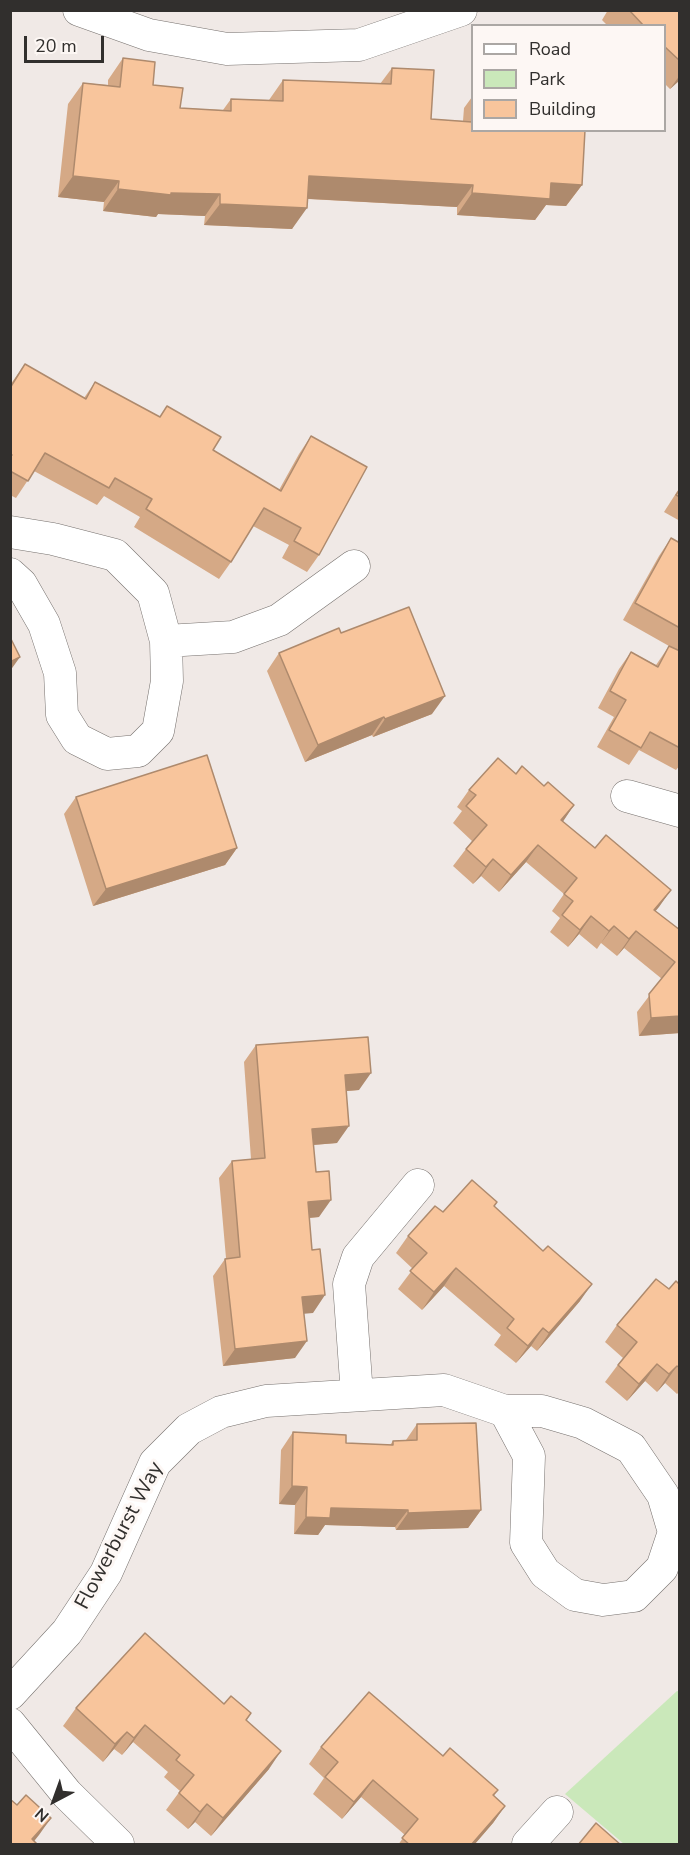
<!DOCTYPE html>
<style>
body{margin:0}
#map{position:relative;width:690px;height:1855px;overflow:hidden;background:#f0e9e6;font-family:"Nunito Sans",sans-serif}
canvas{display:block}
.frame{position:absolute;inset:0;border:12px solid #312f2d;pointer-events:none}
.legend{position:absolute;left:471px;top:24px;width:195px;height:108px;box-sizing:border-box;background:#fdf7f4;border:2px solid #aba7a4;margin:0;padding:8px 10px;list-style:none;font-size:18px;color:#312f2d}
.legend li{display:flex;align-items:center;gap:12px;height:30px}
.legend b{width:30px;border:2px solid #aba7a4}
.north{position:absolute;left:24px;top:1771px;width:60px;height:60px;-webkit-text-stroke:4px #fdf7f4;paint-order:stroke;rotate:221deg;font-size:16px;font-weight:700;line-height:24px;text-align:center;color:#312f2d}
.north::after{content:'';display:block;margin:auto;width:21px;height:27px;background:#312f2d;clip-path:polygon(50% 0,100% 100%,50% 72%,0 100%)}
.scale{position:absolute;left:24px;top:36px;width:80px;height:27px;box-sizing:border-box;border:3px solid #312f2d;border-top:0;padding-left:8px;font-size:18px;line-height:21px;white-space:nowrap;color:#312f2d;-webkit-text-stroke:4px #fdf7f4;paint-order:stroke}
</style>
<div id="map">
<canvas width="690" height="1855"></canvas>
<div class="frame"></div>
<ul class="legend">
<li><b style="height:8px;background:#fff"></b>Road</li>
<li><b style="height:16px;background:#cae8ba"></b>Park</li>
<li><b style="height:16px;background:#f8c59c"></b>Building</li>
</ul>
<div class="north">N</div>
<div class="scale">20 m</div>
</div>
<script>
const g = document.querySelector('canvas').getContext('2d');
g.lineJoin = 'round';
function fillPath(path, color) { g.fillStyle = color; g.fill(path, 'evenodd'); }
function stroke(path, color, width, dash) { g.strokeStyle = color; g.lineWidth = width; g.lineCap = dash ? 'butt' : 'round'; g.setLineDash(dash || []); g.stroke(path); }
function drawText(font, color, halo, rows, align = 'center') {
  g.font = font + ' "Nunito Sans",sans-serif'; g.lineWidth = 6; g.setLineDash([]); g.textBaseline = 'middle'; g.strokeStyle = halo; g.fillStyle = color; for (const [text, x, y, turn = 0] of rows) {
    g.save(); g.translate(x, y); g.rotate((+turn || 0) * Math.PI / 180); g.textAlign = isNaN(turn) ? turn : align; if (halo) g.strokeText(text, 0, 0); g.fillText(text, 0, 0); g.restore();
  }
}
const green = new Path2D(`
 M677 1691 680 1692 679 1844H624L565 1794Z`);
const minor = new Path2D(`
 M79 10 149 35 227 49 359 45 461 10
 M10 532 53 539 115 555 153 593 166 641 167 681 158 731 138 751 107 754 77 739 62 715 60 673 44 624 21 584 10 574
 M166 641 233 637 279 620 354 566
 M627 796 680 811
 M357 1395 349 1284 358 1257 418 1185
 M10 1694 67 1632 106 1573 155 1463 189 1429 221 1412 266 1401 444 1390 505 1411H542L583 1423 631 1448 663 1495 674 1532 662 1568 634 1596 603 1600 575 1595 545 1573 526 1543 529 1456 505 1411
 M10 1724 67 1794 118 1844
 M528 1844 557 1812`);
const wall = new Path2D(`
 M608 10H680V80L670 89 664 83V26H608L602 20Z
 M123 58 153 85 180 108 223 110 231 99 269 100 283 80 380 84 392 68 431 119 463 121 464 108 472 97V130L582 185 566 206 546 205 535 220 457 215V207L308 199 292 229 204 225 205 216 158 214 156 217 103 211 104 202 58 197 68 104 83 83 108 85V80Z
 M25 364 84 398 95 382 160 417 167 406 213 450 279 490 299 454 311 436 319 555 307 572 282 558 289 545 253 526 231 562 219 579 134 527 140 517 104 496 97 505 34 471 16 498 10 495V385Z
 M680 487V521L664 512Z
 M671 538 680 543V765L676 770 639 750 629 765 597 747 614 717 598 708 619 669 631 652 656 665 669 646 623 620 659 556Z
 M341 633 432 714 373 737 372 735 305 762 267 671 279 653Z
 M516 774 544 786 574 805 562 822 595 848 671 890 655 911 680 930V1033L639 1036 637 1012 662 979 624 948 617 956 601 943 597 949 579 934 568 947 550 932 560 918 552 911 564 894 526 862 499 892 481 876 473 884 453 866 466 849 472 841 453 823 462 811 457 807 469 790Z
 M76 797 237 848 225 865 93 906 64 814Z
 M256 1045 359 1090 347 1091 337 1143 313 1145 319 1217 309 1218 313 1313H304L295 1358 223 1366 213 1276 225 1259 226 1258 219 1178 232 1161 251 1159 244 1062Z
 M497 1202 494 1206 580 1301 537 1351 531 1346 516 1363 494 1345 501 1335 444 1286 422 1310 398 1289 413 1269 396 1253 408 1236 443 1212Z
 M680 1285V1391L677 1394 665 1383 657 1392 645 1381 627 1401 605 1382 623 1358 605 1342 617 1325 669 1289Z
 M417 1424 481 1510 468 1528 396 1530 395 1527 325 1525 318 1535 294 1534 295 1505 279 1504 281 1450 293 1432 346 1443 390 1445 393 1441 406 1440Z
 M224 1704 251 1713 246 1721 269 1769 211 1836 195 1822 188 1829 166 1810 180 1791 164 1777 168 1772 133 1742 122 1755 114 1749 103 1762 63 1726 76 1708Z
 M321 1747 443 1756 498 1790 494 1796 505 1806 493 1823 474 1845H398L405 1835 361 1797 342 1819 313 1794 324 1778 309 1764Z`);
const shadedWall = new Path2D(`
 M680 75V80L670 89Z
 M73 176 119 181 104 202 58 197Z
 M309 176 473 185 457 207 293 198Z
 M551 183 582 185 566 206 546 205 535 220 457 215 472 193Z
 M118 189 220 194 205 216 158 214 156 217 103 211Z
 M220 204 307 208 292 229 204 225Z
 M20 657 10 671V662Z
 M445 696 432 714 373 737 385 719Z
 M384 717 372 735 305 762 318 745Z
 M574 805 562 823 561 820Z
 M538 845 526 862 499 892 511 875Z
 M237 848 225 865 93 906 106 889Z
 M493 859 481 876 473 884 486 867Z
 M671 890 659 907 642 927 654 910Z
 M591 916 579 934 568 947 580 930Z
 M614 926 601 943 597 949 609 931Z
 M636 931 624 948 617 956 629 939Z
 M680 1016V1033L639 1036 651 1018Z
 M371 1073 359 1090 333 1092 345 1075Z
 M349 1126 337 1143 300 1146 312 1129Z
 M331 1200 319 1217 296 1219 308 1202Z
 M456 1268 444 1286 422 1310 434 1292Z
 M592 1284 580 1301 537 1351 549 1333Z
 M325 1295 313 1313 290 1315 302 1297Z
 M543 1328 531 1346 516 1363 528 1346Z
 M307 1341 295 1358 223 1366 235 1349Z
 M657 1364 645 1381 627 1401 639 1384Z
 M677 1366 665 1383 657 1392 669 1374Z
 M292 1486 307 1487 295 1505 279 1504Z
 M331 1508 408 1510 395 1527 325 1525 318 1535 294 1534 306 1517Z
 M481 1510 468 1528 396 1530 408 1513Z
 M145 1725 133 1742 122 1755 134 1738Z
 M127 1732 114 1749 103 1762 115 1744Z
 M281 1751 269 1769 211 1836 223 1818Z
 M373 1780 361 1797 342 1819 354 1802Z
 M207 1804 195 1822 188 1829 200 1812Z
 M505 1806 493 1823 474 1845H471Z
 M51 1818 39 1835 31 1845 32 1839Z`);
const building = new Path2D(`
 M629 10H680V61L664 46V26H644Z
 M123 58 155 62 153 85 183 88 180 108 231 111V99L283 101V80L391 84 392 68 434 70 431 119 472 122V130H585L582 185 551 183 550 199 472 193 473 185 309 176 307 208 220 204V194L171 193V195L118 189 119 181 73 176 83 83 120 87Z
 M25 364 86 399 95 382 160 417 167 406 221 437 213 450 281 491 311 436 367 467 319 555 294 541 301 528 264 508 231 562 146 509 152 499 115 478 109 488 45 453 28 481 10 471V457L12 455 10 454V388Z
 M680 489V497L676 495Z
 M671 538 680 543V628L635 603Z
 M409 607 445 696 385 719 384 717 318 745 279 653 339 628 341 633Z
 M10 637 20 657 10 662Z
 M669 646 680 651V748L650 732 641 748 609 730 626 700 610 691 631 652 658 667Z
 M207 755 237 848 106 889 76 797Z
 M498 758 516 774 522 766 544 786 548 782 574 805 561 820 595 848 606 835 671 890 654 910 680 930V1016L651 1018 649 994 675 962 636 931 629 939 614 926 609 931 591 916 580 930 562 915 573 901 564 894 577 878 538 845 511 875 493 859 486 867 466 849 487 825 466 806 476 795 469 790Z
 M368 1037 371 1073 345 1075 349 1126 312 1129 316 1172 329 1171 331 1200 308 1202 312 1250 320 1249 325 1295 302 1297 307 1341 235 1349 225 1259 240 1257 232 1161 265 1158 256 1045Z
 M472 1180 497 1202 494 1206 543 1251 548 1246 592 1284 549 1333 543 1328 528 1346 507 1328 514 1319 456 1268 434 1292 410 1271 427 1253 408 1236 435 1206 443 1212Z
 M656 1279 669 1289 676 1281 680 1285V1368L677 1366 669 1374 657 1364 639 1384 618 1365 637 1342 617 1325Z
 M476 1423 481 1510 408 1513V1510L331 1508 330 1518 306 1517 307 1487 292 1486 293 1432 346 1435V1443L393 1445V1441L417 1440V1424Z
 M145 1633 224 1704 231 1696 251 1713 246 1720 281 1751 223 1818 207 1804 200 1812 179 1793 194 1775 176 1760 180 1755 145 1725 134 1738 127 1732 115 1744 76 1708Z
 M369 1692 443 1756 450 1748 498 1790 493 1795 505 1806 471 1845H410L402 1838 418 1819 373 1780 354 1802 325 1777 338 1762 321 1747Z
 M26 1795 51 1818 32 1839 38 1845H10V1799L17 1805Z
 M596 1823 621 1845H578Z`);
const streetNames = [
 ["Flowerburst Way",120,1536,-62]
];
fillPath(green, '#cae8ba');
stroke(minor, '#76716e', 33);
stroke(minor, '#fff', 32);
fillPath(wall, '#d5a986');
fillPath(shadedWall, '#ae8a6d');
fillPath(building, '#f8c59c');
stroke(building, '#ae8a6d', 1.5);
drawText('21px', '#312f2d', '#fdf7f4', streetNames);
</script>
